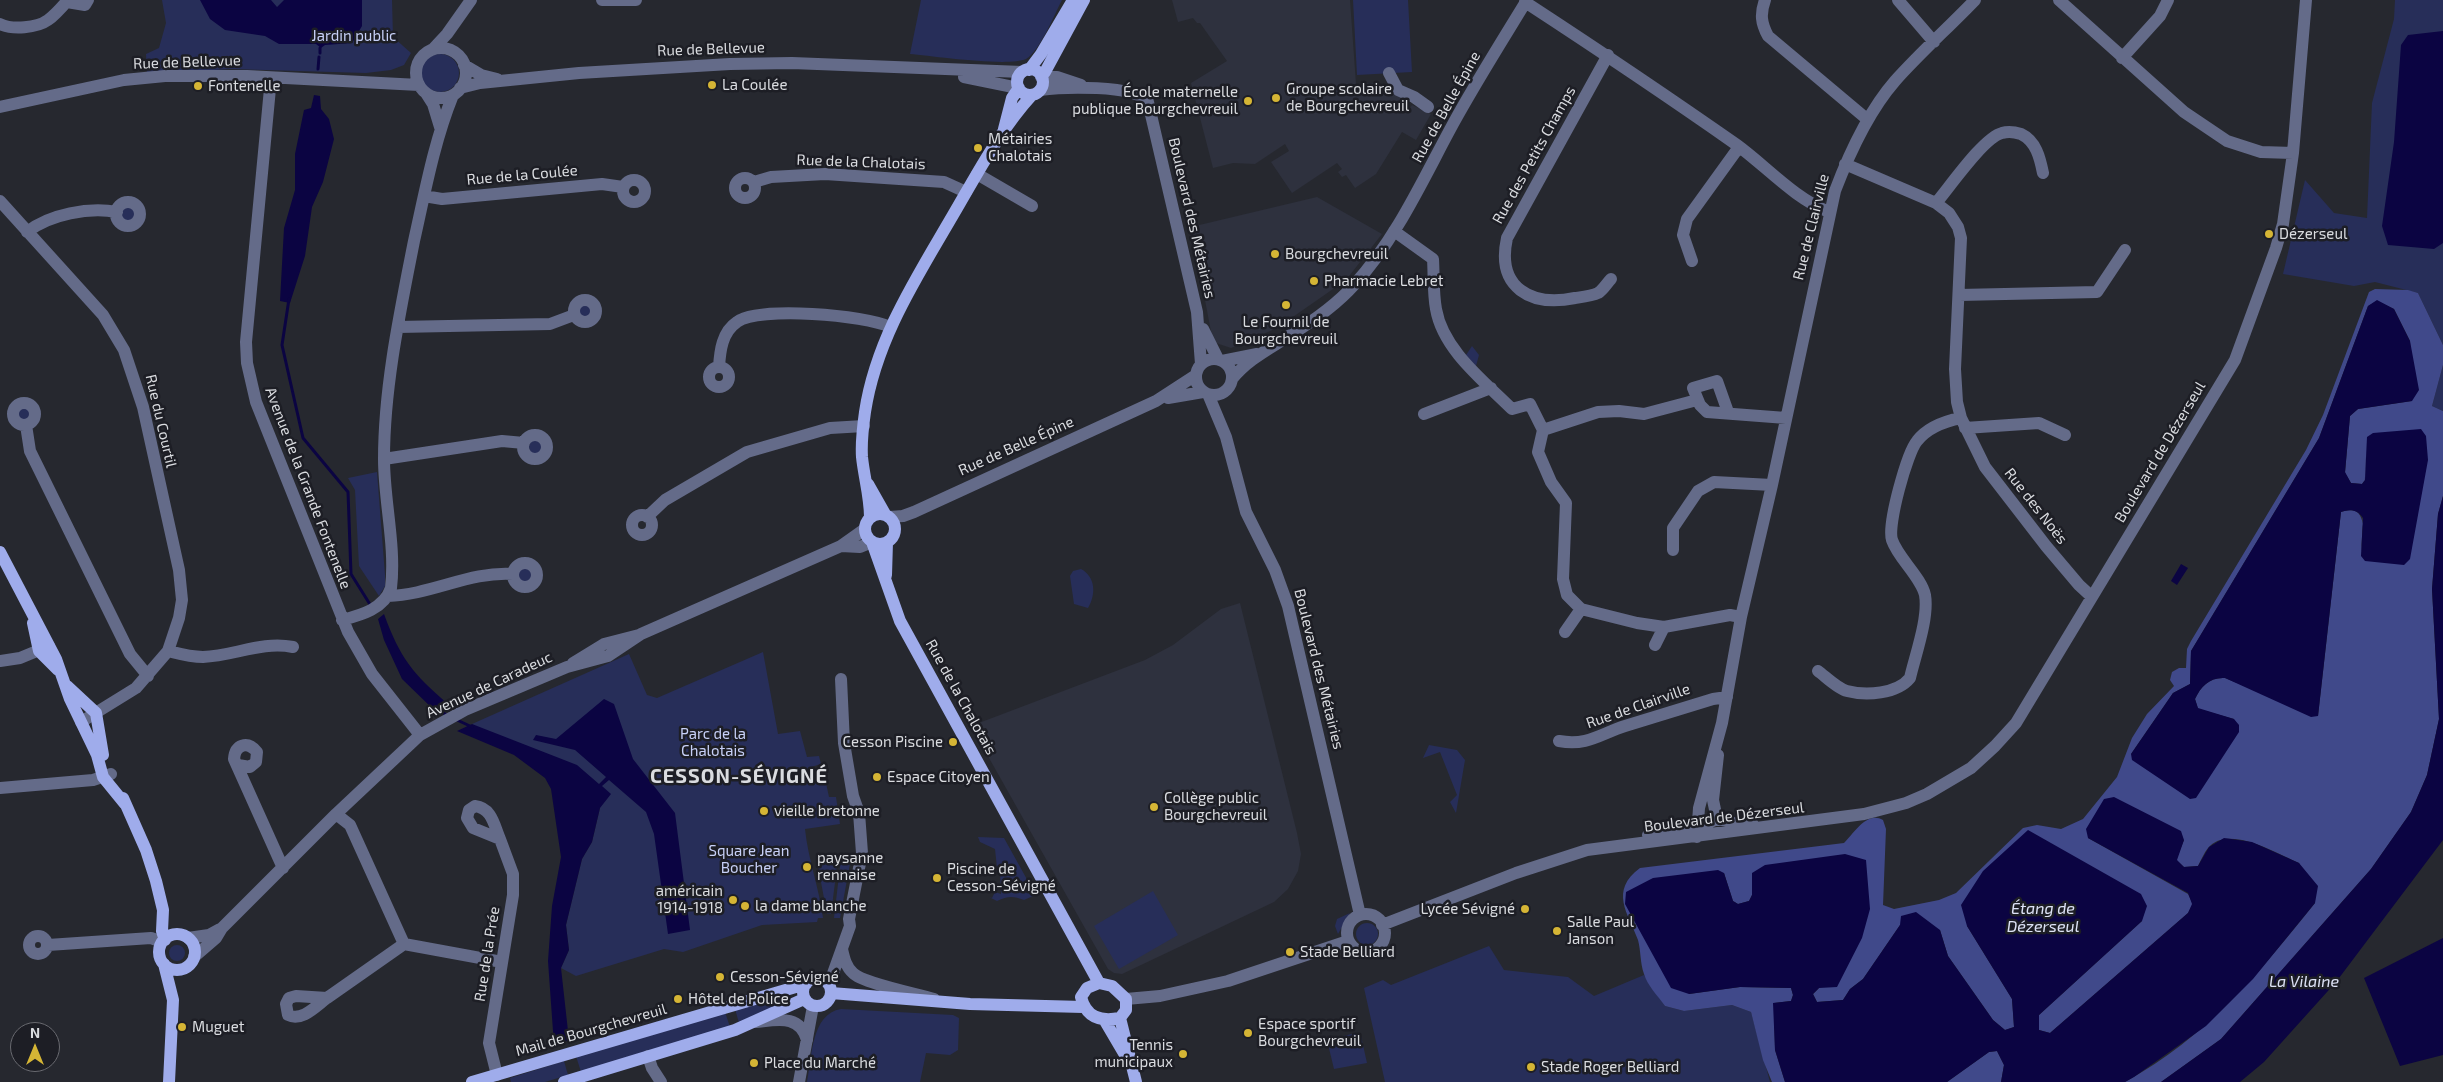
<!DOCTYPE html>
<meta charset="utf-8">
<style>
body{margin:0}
#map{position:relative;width:2443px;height:1082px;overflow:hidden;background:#26282f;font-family:"Exo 2",sans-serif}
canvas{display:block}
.north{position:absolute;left:10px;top:1022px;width:50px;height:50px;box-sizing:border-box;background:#1d1e25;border:1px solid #696a70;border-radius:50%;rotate:0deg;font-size:14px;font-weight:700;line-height:20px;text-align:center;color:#dadce0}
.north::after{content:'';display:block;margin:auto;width:18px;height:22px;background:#d5b535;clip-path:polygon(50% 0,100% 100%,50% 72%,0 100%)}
</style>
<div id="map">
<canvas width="2443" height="1082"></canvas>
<div class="north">N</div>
</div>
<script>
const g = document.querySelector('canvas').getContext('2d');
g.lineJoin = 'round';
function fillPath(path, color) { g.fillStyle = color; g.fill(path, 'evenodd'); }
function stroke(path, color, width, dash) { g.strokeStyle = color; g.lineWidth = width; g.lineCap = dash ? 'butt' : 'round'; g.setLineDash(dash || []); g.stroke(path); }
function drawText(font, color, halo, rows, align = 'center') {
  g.font = font + ' "Exo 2",sans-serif'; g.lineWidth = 5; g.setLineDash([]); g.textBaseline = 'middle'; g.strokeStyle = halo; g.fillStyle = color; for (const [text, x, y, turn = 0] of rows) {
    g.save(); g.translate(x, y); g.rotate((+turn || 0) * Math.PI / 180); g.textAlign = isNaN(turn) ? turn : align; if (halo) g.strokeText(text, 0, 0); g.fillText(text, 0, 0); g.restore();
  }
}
const built = new Path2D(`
 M1172 0H1350L1356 84 1376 83 1403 98 1398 104 1408 110 1412 105 1431 114 1416 140 1402 132 1376 174 1355 188 1346 175 1342 177 1338 172 1342 169 1337 163 1292 193 1271 162 1289 151 1285 144 1255 164 1233 163 1213 168 1191 83 1227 61 1200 23H1197L1193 18 1178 22Z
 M1317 197 1382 234 1346 280 1277 328 1231 348 1213 342 1191 227Z
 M1240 603 1297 833 1301 854 1298 871 1288 889 1274 902 1122 974 1114 973 1108 969 971 726 1145 660 1173 645 1221 609Z`);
const green = new Path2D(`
 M162 0H392L393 37 411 53 404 65 391 70 366 73 231 69 147 74 146 54 159 48 166 23Z
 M921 0H1062C1054 15 1040 51 1026 59 1008 67 933 56 910 54Z
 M1353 0H1408L1412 72 1357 75Z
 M2395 0H2443V345L2418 293 2375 282 2354 286 2283 274 2305 180 2334 213 2367 218 2372 103 2394 19Z
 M421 73a19 19 0 1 1 38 0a19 19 0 1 1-38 0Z
 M121 214a7 7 0 1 1 14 0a7 7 0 1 1-14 0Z
 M578 311a7 7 0 1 1 14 0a7 7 0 1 1-14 0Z
 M1472 346 1479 355 1476 366 1466 355Z
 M2443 365V411L2432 406Z
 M17 414a7 7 0 1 1 14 0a7 7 0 1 1-14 0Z
 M529 447a7 7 0 1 1 14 0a7 7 0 1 1-14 0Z
 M377 472 385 575V586L379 596 359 566 355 490 348 478Z
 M518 575a7 7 0 1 1 14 0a7 7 0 1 1-14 0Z
 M1081 569C1096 577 1096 595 1088 608L1074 604 1070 576 1073 571Z
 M763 652 778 734 800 731 807 757 819 756 821 764 811 767 815 783H826L829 797H836L840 824 805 829C808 859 819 887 823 918H818L817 922 762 925 683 952 664 949 576 976 561 968 569 950 566 925 582 859 592 842 600 808 472 724 629 654 647 695 657 698Z
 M1429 745 1457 750 1465 760 1456 813 1450 802 1457 795 1440 752 1423 758Z
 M978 837 1004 838 1034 892 1033 896 1024 900C1013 896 1008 896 997 901L989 897 992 898 995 892 1001 894 1000 869 997 868 995 849 980 842Z
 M841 858H851L840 918H834Z
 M838 859 831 914H827L817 861Z
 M1153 891 1178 935 1119 969 1094 926Z
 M1350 913 1338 934 1335 926 1337 919Z
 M1356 934a11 11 0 1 1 22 0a11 11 0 1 1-22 0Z
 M169 953a8 8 0 1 1 16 0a8 8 0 1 1-16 0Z
 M1489 946 1504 970 1568 977 1594 996 1644 975 1665 1006 1684 1011 1732 1005 1751 1012 1770 1082H1385L1364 988 1383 980 1391 985Z
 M788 993 790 1001 739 1023 735 1009Z
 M841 1009 953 1015 959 1018 958 1050 950 1055 926 1053 920 1082H807C812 1057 811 1014 841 1009Z
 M725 1012 730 1027 581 1072 576 1056Z
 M1356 1033 1361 1036 1367 1063 1334 1069 1327 1040Z
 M564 1061 568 1075 545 1082H511L510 1078Z`);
const forest = new Path2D(`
 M2375 289 2408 290 2418 293 2443 345V365L2432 406 2443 411V496L2438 514 2432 589 2439 719 2427 775 2411 812 2371 869 2221 1039 2161 1082H2125C2207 1037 2258 974 2315 903L2299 863C2276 853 2228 824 2208 848 2204 853 2201 860 2198 866L2184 867 2176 860 2184 840 2088 838 2188 894 2193 904 2188 913 2050 1033 2039 1030V1015L2142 921 1967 926 2012 999 2014 1027 2005 1030 1993 1020 1948 956 1940 930 1900 925 1863 979 1850 989 1843 1000 1817 1002 1813 994 1819 988 1752 873V895L1749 901 1738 904 1733 901 1724 873 1689 994 1740 987 1791 988 1793 995 1791 1001 1774 1003 1775 1050 1785 1082H1772L1763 1060 1751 1012 1732 1005 1684 1011 1665 1006C1658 996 1647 985 1644 974 1640 963 1641 951 1638 940 1628 913 1609 891 1640 868L1844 843C1855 832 1867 811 1883 820L1886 829 1883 905 1894 909 1939 900 1956 893 2023 828 2037 825 2061 829 2083 819 2117 777 2132 738 2147 714 2174 686 2170 680 2172 672 2179 668H2186L2187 649 2191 641 2306 450 2323 415 2369 292ZM2377 301 2394 309 2410 341 2412 401 2358 409 2350 416 2345 473 2351 483 2362 484 2365 480 2367 437 2361 556C2362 538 2371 502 2341 512L2318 716 2225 678C2210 677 2201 686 2195 699L2198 709 2234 719 2131 754 2173 693 2190 684 2191 651 2319 438 2368 306Z
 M1997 1051 2004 1065 2001 1082H1947L1989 1052Z`);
const water = new Path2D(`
 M200 0H271L277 7 284 0H362V26L352 43 325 45 321 48 316 44H279L265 36 225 30 210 19Z
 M2443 31V243L2434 249 2388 245 2382 226 2394 142 2401 45 2408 35Z
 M314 95 320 96 321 109 329 119 334 139 323 182 312 207 305 256 290 303 280 301 284 228 295 190V154L304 110 311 108Z
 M2377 300 2394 309 2410 341 2419 390 2412 401 2358 409 2350 416 2345 472 2351 483 2362 484 2365 480 2367 437 2373 433 2421 429 2426 436 2428 460 2410 559 2404 565 2365 561 2361 556 2363 518C2357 509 2350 509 2341 512L2318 716 2311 717 2225 678C2210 677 2201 686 2195 699L2198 708 2234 719 2239 725V732L2196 798 2190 799 2132 760 2131 754 2173 693 2190 684 2191 651 2319 438 2368 306Z
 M2443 496V840L2336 982 2264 1062 2240 1082H2161L2221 1039 2371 869 2411 812 2427 775 2439 719 2432 589 2438 514Z
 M2181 564 2188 568 2177 585 2171 581Z
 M384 614C400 658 413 674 448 704L434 710 402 679 384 640 378 619Z
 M604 699 614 704 633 759 675 813 690 930 668 934 654 834 646 812 609 780 602 786 611 794 600 808 592 842 582 859 566 925 569 950 561 968 569 1040 554 1045 548 961 552 906 561 857 551 789 545 778 514 755 457 731 472 724 577 765 599 784 606 777 575 750 533 740 536 735 556 739Z
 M2114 797 2181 831 2184 840 2177 860 2184 867 2198 866 2209 847 2224 838 2252 842 2299 863 2318 886 2315 903 2253 979 2206 1026 2134 1077 2125 1082H2001L2004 1065 1997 1051 1989 1052 1947 1082H1785L1775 1050 1773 1003 1791 1001 1793 995 1791 988 1740 987 1689 994 1671 988 1625 904 1626 892 1653 878 1718 870 1724 873 1733 901 1738 904 1749 901 1752 895V873L1765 865 1845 854 1866 860 1870 909 1862 938 1837 987 1819 988 1813 994 1817 1002 1843 1000 1850 989 1863 979 1900 925 1901 916 1916 912 1940 930 1948 956 1993 1020 2005 1030 2014 1027 2012 999 1967 926 1961 905 1983 871 2028 830 2141 894 2147 906 2142 921 2039 1015V1030L2050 1033 2188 913 2192 904 2188 893 2088 838 2086 829 2104 799Z
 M2443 938V1055L2400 1066 2364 978Z`);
const stream = new Path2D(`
 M320 53V48
 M318 69 319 57
 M289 299 282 345 303 438 348 492 351 574 371 606
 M433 707 447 715
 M455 719 472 727`);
const minor = new Path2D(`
 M602 0H636
 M1765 0C1760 14 1761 23 1768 36L1868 120
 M1898 0 1934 42
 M2059 0 2184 112 2227 141 2261 152 2293 153
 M67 2 85 5 88 0
 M1525 2C1597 49 1667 96 1737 145 1767 167 1794 198 1829 212
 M0 24C12 30 37 28 48 20 55 15 62 7 68 0
 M416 73a25 25 0 1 1 50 0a25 25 0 1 1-50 0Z
 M433 49 447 34 471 0
 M1608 55 1507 238C1496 288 1531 307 1575 298 1582 297 1592 296 1598 293 1603 290 1607 283 1611 279
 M2122 58 2160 16 2168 0
 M464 65 481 75 497 79
 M1389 73 1398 90 1414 97 1428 107
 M964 77 1018 88
 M1041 77H1057L1081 85
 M271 78 246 342 247 363 256 402 348 632 372 674 420 735
 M460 88 480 83 579 73 730 64 792 63 1022 72
 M1040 90C1062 87 1134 84 1148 102L1197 312 1201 364
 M426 93 433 104 440 127
 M0 107 124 80 165 76H247L419 85
 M1845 164 1936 203 1949 213 1958 227 1961 238 1955 369 1957 402 1961 418 1985 467 2046 546 2079 585 2092 597
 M977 174 1032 206
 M735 188a10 10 0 1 1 20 0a10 10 0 1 1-20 0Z
 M623 191a11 11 0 1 1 22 0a11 11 0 1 1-22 0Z
 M754 182 771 177 825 174 944 182 966 192
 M424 196 442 199 602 184 623 187
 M0 201 103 315 124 350 143 407 179 570 182 600 179 618 168 651 136 688 81 722
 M116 214a12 12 0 1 1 24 0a12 12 0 1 1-24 0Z
 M1936 203C1949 188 1984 137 2002 133 2008 131 2015 132 2021 134 2036 141 2040 158 2043 173
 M1394 231 1433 259C1434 275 1433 293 1436 309 1443 350 1484 381 1512 409L1530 404 1543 430
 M27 232C50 214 89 207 117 212
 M1692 261 1683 235 1687 219 1739 147
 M1959 295 2097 292 2125 250
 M574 311a11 11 0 1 1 22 0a11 11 0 1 1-22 0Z
 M398 327 550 324 574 315
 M1203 329 1218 359
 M1196 377a18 18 0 1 1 36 0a18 18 0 1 1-36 0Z
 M1222 361 1257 354
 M709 377a10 10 0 1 1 20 0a10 10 0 1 1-20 0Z
 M719 367C720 351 722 332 737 322 759 306 865 315 890 327
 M1232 379C1248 359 1271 348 1292 334 1313 321 1337 304 1354 285 1397 238 1423 179 1453 124 1476 82 1502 41 1527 0
 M1208 394 1226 437 1246 512 1275 570 1288 606 1360 915
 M1168 398 1203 392
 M1697 400 1644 414 1619 411 1598 412 1543 430 1538 452 1551 482 1566 503 1563 579 1567 595 1581 609 1637 623 1664 627 1730 615 1741 617
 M13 414a11 11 0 1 1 22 0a11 11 0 1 1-22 0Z
 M1728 412 1717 381 1693 388 1700 405 1707 412 1786 418
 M1424 414 1491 388
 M26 425 30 451 130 654 148 676
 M1965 428 2039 423 2065 435
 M523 447a12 12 0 1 1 24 0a12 12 0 1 1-24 0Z
 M384 459 502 441 524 443
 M632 525a10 10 0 1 1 20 0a10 10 0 1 1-20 0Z
 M647 517 665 500 747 452 830 428 864 426
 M890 517 903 516 914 512 1156 401 1196 375
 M841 546 860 547 872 542
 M1673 550V528L1698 491 1714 482 1772 485
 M513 575a12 12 0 1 1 24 0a12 12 0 1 1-24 0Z
 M388 596C431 595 470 571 513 574
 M342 620C361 615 384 609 391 588 396 546 384 501 384 459 384 387 400 312 414 241 425 192 434 142 453 95
 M1565 632 1581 609
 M1655 645 1664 627
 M168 651C180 654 191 657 203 657 234 656 261 641 293 647
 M0 661 20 658 49 646
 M573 663 604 644 639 635
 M1818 671C1826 677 1838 689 1847 691 1866 696 1897 694 1910 678 1915 656 1929 618 1925 595 1921 577 1898 558 1892 540 1887 525 1907 453 1917 441 1927 428 1946 421 1961 418
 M1559 741C1588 746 1600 734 1625 726 1654 717 1684 708 1713 699L1727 697
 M238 765 250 767 256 762 257 752C247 740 235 745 234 759L283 868
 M0 788 93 780 111 774
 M475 806C492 808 494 825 500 839L473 828 467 818 469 810Z
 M336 814 350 825 404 944 502 962
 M1717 819 1713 800 1718 755
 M1648 835 1697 828 1717 819 1739 824 1752 823
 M1697 837 1699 808 1722 723 1741 617 1772 485 1835 191C1849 154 1868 112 1895 81 1920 53 1949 27 1975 0
 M1347 933a19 19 0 1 1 38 0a19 19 0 1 1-38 0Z
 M1382 925 1516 873 1587 850 1864 814 1906 803 1927 794 1971 768 1995 746 2016 723 2235 360 2276 248 2283 224 2293 153 2306 0
 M29 945a9 9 0 1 1 18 0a9 9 0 1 1-18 0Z
 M188 938 209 935 220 929
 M48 945 151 938 162 942
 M842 949C844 958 846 967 853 973 862 983 918 994 934 999
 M194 957 216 938 222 928 336 814 420 735 465 710 567 667 608 656 641 634 841 546 865 529
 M827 982 831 979 850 926 849 919 862 853 859 813 853 796 844 743 841 679
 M296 996 327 998C316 1006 302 1022 288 1015L286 1004 289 998Z
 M327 998 404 944
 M1126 999 1160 996 1228 981 1348 941
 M756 1022C777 1020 800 1014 807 1040
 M648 1056 652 1068 661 1082
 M497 1075 489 1043 513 895V874L500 839
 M799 1082 813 1006`);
const major = new Path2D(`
 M1017 82a13 13 0 1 1 26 0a13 13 0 1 1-26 0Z
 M1029 70 1041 54 1073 0
 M1041 76 1045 72 1084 0
 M1004 129 1012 98 1019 88
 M868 484 885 514
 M865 529a15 15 0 1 1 30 0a15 15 0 1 1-30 0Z
 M870 517C870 497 864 477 862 457 861 442 863 426 865 412 876 339 917 277 953 215 977 174 1000 130 1032 95
 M872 542 900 621 1099 983
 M0 552 56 659 70 699 97 755 103 777 125 804
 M886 575 887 542
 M33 623 39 651 58 670
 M67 686 96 713 103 755
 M123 798 146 850 156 881 163 910 162 931 165 940
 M159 952a18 18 0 1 1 36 0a18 18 0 1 1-36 0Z
 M164 964 173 1000 169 1082
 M803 992a14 14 0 1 1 28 0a14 14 0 1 1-28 0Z
 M1099 983 1112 986 1126 999V1010L1120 1018C1100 1022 1086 1017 1081 997L1087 988Z
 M831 993 970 1004 1083 1007
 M1120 1018 1136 1082
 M1105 1021 1125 1055
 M472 1082 806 984
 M564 1082 735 1030 804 999`);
const markers = [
 [712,85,5,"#d5b535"],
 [198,86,5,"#d5b535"],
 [1276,98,5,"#d5b535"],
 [1248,101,5,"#d5b535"],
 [978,148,5,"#d5b535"],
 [2269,234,5,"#d5b535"],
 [1275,254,5,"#d5b535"],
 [1314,281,5,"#d5b535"],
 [1286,305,5,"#d5b535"],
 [953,742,5,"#d5b535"],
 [877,777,5,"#d5b535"],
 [1154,807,5,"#d5b535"],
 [764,811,5,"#d5b535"],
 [807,867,5,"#d5b535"],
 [937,878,5,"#d5b535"],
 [733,900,5,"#d5b535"],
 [745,906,5,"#d5b535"],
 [1525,909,5,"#d5b535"],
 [1557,931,5,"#d5b535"],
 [1290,952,5,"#d5b535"],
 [720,977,5,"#d5b535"],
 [678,999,5,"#d5b535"],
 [182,1027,5,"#d5b535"],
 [1248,1033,5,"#d5b535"],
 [1183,1054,5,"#d5b535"],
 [754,1063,5,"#d5b535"],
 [1531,1067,5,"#d5b535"]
];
const parkNames = [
 ["Jardin public",354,36],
 ["Parc de la",713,734],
 ["Chalotais",713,751],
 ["Square Jean",749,851],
 ["Boucher",749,868]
];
const streetNames = [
 ["Rue de Bellevue",711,49,-2],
 ["Rue de Bellevue",187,62,-2],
 ["Rue de Belle Épine",1446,107,-61],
 ["Rue des Petits Champs",1534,155,-61],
 ["Rue de la Chalotais",861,162,2],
 ["Rue de la Coulée",522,175,-5],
 ["Boulevard des Métairies",1192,218,77],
 ["Rue de Clairville",1811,227,-76],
 ["Rue du Courtil",161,421,77],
 ["Rue de Belle Épine",1016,446,-24],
 ["Boulevard de Dézerseul",2160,452,-59],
 ["Avenue de la Grande Fontenelle",308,488,69],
 ["Rue des Noës",2036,506,52],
 ["Boulevard des Métairies",1319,669,76],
 ["Avenue de Caradeuc",489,685,-25],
 ["Rue de la Chalotais",961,697,61],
 ["Rue de Clairville",1638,706,-19],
 ["Boulevard de Dézerseul",1724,817,-7],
 ["Rue de la Prée",487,954,-81],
 ["Mail de Bourgchevreuil",591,1030,-16]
];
const poiNames = [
 ["La Coulée",722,85],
 ["Fontenelle",208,86],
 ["Groupe scolaire",1286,89],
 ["de Bourgchevreuil",1286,106],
 ["École maternelle",1238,92,"right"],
 ["publique Bourgchevreuil",1238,109,"right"],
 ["Métairies",988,139],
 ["Chalotais",988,156],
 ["Dézerseul",2279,234],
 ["Bourgchevreuil",1285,254],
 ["Pharmacie Lebret",1324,281],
 ["Le Fournil de",1286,322,"center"],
 ["Bourgchevreuil",1286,339,"center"],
 ["Cesson Piscine",943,742,"right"],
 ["Espace Citoyen",887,777],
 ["Collège public",1164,798],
 ["Bourgchevreuil",1164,815],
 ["vieille bretonne",774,811],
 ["paysanne",817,858],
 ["rennaise",817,875],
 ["Piscine de",947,869],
 ["Cesson-Sévigné",947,886],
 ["américain",723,891,"right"],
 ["1914-1918",723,908,"right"],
 ["la dame blanche",755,906],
 ["Lycée Sévigné",1515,909,"right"],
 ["Salle Paul",1567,922],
 ["Janson",1567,939],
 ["Stade Belliard",1300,952],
 ["Cesson-Sévigné",730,977],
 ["Hôtel de Police",688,999],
 ["Espace sportif",1258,1024],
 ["Bourgchevreuil",1258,1041],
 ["Muguet",192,1027],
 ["Tennis",1173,1045,"right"],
 ["municipaux",1173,1062,"right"],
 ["Place du Marché",764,1063],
 ["Stade Roger Belliard",1541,1067]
];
const waterNames = [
 ["Étang de",2043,909],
 ["Dézerseul",2043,927],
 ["La Vilaine",2304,982]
];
const districtNames = [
 ["CESSON-SÉVIGNÉ",739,776]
];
fillPath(built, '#2e313e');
fillPath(green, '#272e59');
fillPath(forest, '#40498a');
fillPath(water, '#0b0442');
stroke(stream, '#0b0442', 3);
stroke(minor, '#646b89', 12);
stroke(major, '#9faceb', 12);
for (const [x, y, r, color] of markers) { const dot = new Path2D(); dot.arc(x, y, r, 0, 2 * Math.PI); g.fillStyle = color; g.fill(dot); stroke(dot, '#1d1e25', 2); }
drawText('15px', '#c7d0f7', '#1d1e25', parkNames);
drawText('15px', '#dadce0', '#1d1e25', streetNames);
drawText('15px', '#dadce0', '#1d1e25', poiNames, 'left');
drawText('italic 16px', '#dde2f6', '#1d1e25', waterNames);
g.letterSpacing = '1px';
drawText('bold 20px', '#dadce0', '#1d1e25', districtNames);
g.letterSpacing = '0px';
</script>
